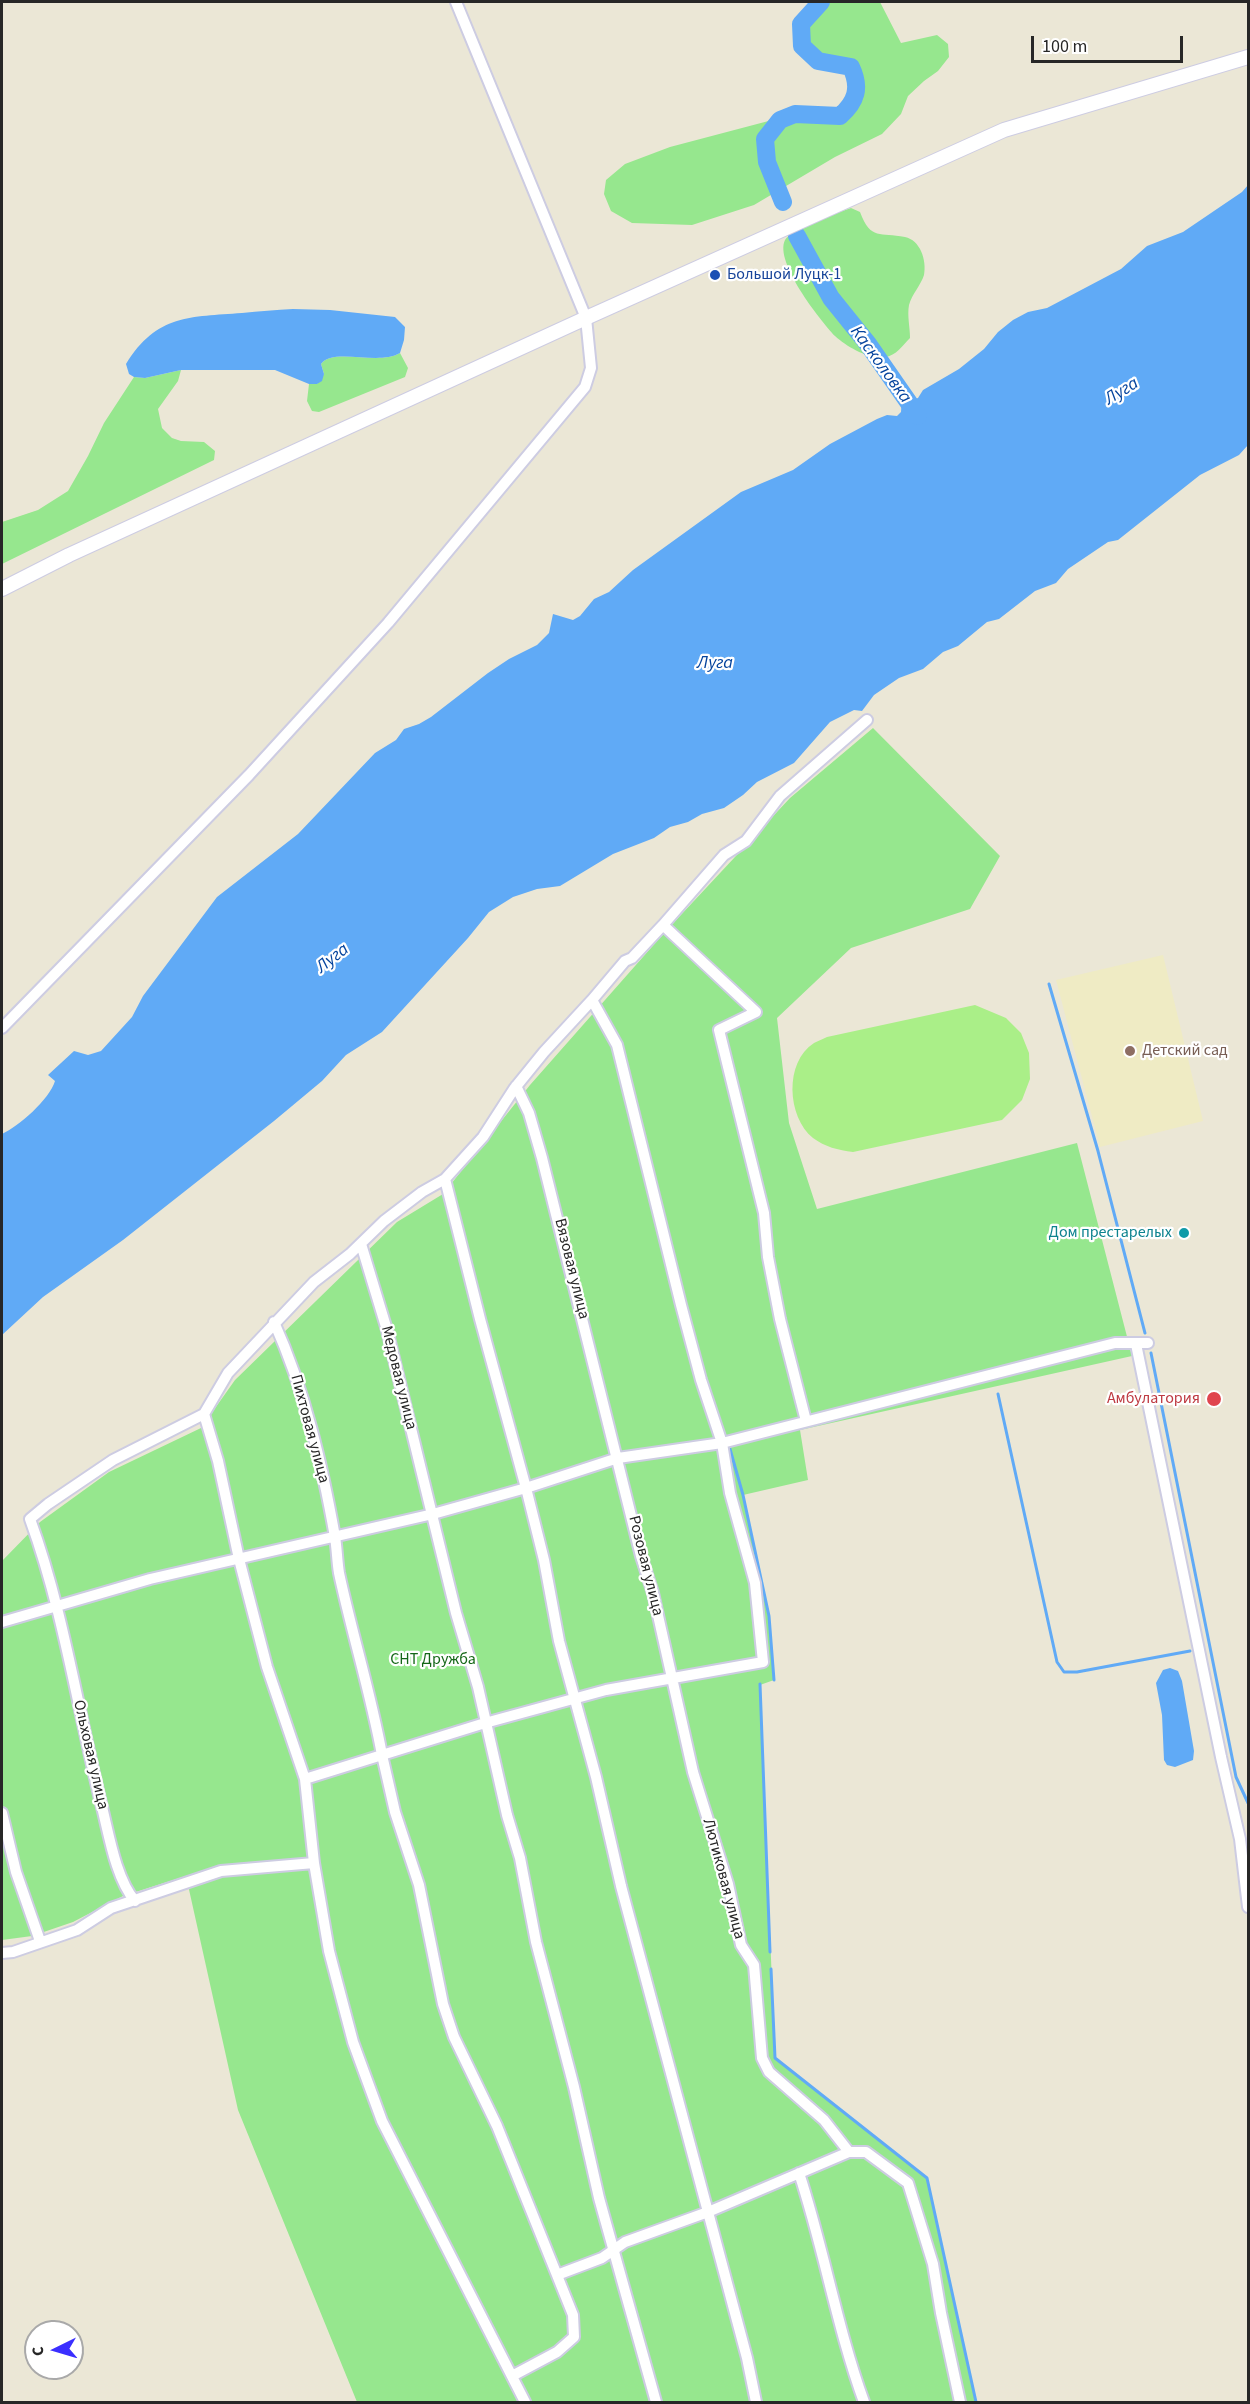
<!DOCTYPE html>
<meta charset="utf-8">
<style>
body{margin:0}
#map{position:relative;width:1250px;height:2404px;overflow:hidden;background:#ebe7d6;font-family:"Source Sans 3",sans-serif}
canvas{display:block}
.frame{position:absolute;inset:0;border:3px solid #272727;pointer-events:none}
.north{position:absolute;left:24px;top:2320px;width:60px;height:60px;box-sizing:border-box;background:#fff;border:2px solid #a9a9a9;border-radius:50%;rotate:265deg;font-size:16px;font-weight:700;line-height:24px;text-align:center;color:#272727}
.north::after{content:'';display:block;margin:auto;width:21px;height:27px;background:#3b2fff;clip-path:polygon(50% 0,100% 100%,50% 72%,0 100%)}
.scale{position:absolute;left:1031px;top:36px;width:152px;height:27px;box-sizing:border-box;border:3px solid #272727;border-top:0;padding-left:8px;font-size:18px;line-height:21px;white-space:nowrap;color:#272727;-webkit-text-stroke:4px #fff;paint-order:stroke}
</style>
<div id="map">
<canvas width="1250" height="2404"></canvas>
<div class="frame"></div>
<div class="north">С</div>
<div class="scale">100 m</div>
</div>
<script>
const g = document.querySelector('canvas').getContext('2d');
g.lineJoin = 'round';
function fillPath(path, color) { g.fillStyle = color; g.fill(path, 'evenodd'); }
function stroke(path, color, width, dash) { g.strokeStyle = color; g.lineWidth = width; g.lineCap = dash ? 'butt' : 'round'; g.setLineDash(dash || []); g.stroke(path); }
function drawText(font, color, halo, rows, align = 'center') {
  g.font = font + ' "Source Sans 3",sans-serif'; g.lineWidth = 4.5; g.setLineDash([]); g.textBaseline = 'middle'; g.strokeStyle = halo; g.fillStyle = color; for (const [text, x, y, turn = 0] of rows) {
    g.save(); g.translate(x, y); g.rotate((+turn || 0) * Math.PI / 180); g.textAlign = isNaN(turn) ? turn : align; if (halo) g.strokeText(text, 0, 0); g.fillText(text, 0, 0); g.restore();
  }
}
const education = new Path2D(`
 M1163 955 1203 1121 1100 1147 1056 980Z`);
const green = new Path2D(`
 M821 2H880L901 43 937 35 948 44 949 57 938 71 924 81 908 96 901 114 882 134 835 157 754 205 692 225 632 223 611 211 604 194 606 180 625 164 670 147 795 114 840 116C856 102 861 87 851 67L818 61 802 46 801 24Z
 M851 208 860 212C871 241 880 232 905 237 920 240 927 260 924 275 921 285 912 294 909 305 907 315 910 328 910 338 903 345 896 356 885 357 868 359 847 347 835 336 820 320 774 262 785 240 791 229 838 213 851 208Z
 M400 353 408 368 405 377 319 412 312 411 307 401 309 384H317L324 374 321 364C333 347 378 366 400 353Z
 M181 370 178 381 158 409 162 428 172 438 181 441 204 442 215 451 214 460 2 564V522L38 510 68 491 88 456 104 423 134 377 145 378Z
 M873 728 1000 856 970 909 851 948 777 1018 789 1123 817 1209 1077 1143 1132 1356 800 1430 808 1480 743 1495 769 1616 774 1680 760 1685 775 2058 927 2178 976 2402H357L238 2110 186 1876 123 1896 73 1922 32 1936 2 1940V1561L40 1522 109 1472 201 1428 235 1380 397 1222 443 1194 530 1085 665 932 790 798Z`);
const pitch = new Path2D(`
 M975 1005 1006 1018 1021 1033 1029 1053 1030 1079 1022 1100 1002 1120 853 1152C838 1150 825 1147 813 1138 787 1117 784 1062 814 1043 818 1041 823 1039 827 1037Z`);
const water = new Path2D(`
 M1248 185V445L1239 455 1200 475 1118 540 1108 542 1068 569 1056 583 1035 591 999 619 987 622 958 646 943 652 923 669 899 678 874 695 862 711 854 710 830 722 794 763 757 782 743 795 724 808 702 814 688 822 670 827 654 838 613 854 560 886 537 889 513 897 489 912 468 938 382 1032 346 1055 322 1081 274 1121 123 1240 43 1297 2 1335V1134C19 1126 49 1100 55 1081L48 1075 74 1051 88 1055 101 1051 132 1017 143 996 217 897 298 834 375 753 396 740 404 729 419 724 431 717 488 673 509 659 537 645 549 633 553 614 573 620 580 616 594 599 609 592 633 570 741 492 793 470 830 444 877 419 887 415 897 416 901 412 902 397 912 400 918 398 923 390 959 369 984 349 998 332 1013 320 1028 312 1047 308 1121 269 1147 246 1183 232 1242 192Z
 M293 309 330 310 395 317 405 327 404 340 400 353C378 366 333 347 321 364L324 374 322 381 317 384H309L275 370H181L145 378 134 377 129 374 126 364C157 314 190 317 242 313 259 311 276 310 293 309Z
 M1170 1668 1178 1671 1182 1681 1194 1751 1193 1760 1175 1767 1167 1765 1164 1760 1162 1715 1156 1683 1163 1670Z`);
const stream = new Path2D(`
 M1049 984 1098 1151 1145 1333
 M1151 1353 1236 1777 1248 1803
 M998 1394 1057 1662 1064 1672H1077L1190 1651
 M730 1449 743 1495 769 1616 774 1680
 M760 1684 770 1952
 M771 1969 775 2058 927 2178 976 2402`);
const river = new Path2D(`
 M783 202 767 162 765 139 780 120 795 114 840 116C856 102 861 88 851 67L818 61 802 46 801 24 821 2
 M797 236 831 298 868 344 918 416`);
const minor = new Path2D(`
 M663 925 724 855 746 841 780 796 867 720
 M592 1000 544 1052 514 1089 483 1137 445 1179 480 1319 526 1488 544 1560 559 1641 596 1777 621 1886 747 2358 756 2402
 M2 1028 249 775 388 623 585 387 591 368 586 318 456 2
 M516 1086 529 1113 542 1158 641 1556 653 1593 693 1772 728 1884 741 1945 754 1965 762 2058 769 2072 824 2120 849 2152
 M361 1244 387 1330 456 1613 478 1687 507 1815 520 1858 536 1942 574 2087 599 2198 656 2402
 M274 1322C305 1391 322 1464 335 1537 337 1549 337 1561 339 1573 352 1634 371 1694 382 1755L485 1723 606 1690 763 1662 755 1583 730 1493 722 1443 701 1380 681 1305 617 1045 592 1000 625 961 632 958 663 925 756 1012 719 1030 764 1213 768 1257 780 1319 806 1421
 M1136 1344 1221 1757 1240 1839 1248 1907
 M204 1414 218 1461 239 1559 267 1667 305 1779 314 1863 329 1951 353 2042 382 2121 525 2402
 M2 1622 150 1579 433 1514 526 1488 618 1458 722 1443 1115 1343H1148
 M305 1779 382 1755 395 1812 419 1885 443 2004 454 2037 497 2126 573 2315 574 2337 557 2352 512 2376
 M2 1813 16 1872 40 1941
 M135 1901C116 1879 109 1835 102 1807 78 1712 64 1612 30 1519L48 1504 113 1460 204 1414 228 1373 314 1282 350 1254 384 1221 422 1192 445 1179
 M2 1953 13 1952 77 1930 111 1908 221 1871 314 1863
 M799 2173C824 2249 837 2328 864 2402
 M557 2275 602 2258 625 2242 708 2212 849 2152H866L908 2183 933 2264 941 2313 960 2402`);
const tertiary = new Path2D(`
 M2 589 69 555 586 318 1004 130 1248 57`);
const markers = [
 [715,275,6,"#1a4fb4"],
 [1130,1051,6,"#8d6e63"],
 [1184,1233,6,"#0f9aa8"],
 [1214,1399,8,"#e0444e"]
];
const transitNames = [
 ["Большой Луцк-1",727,275]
];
const educationNames = [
 ["Детский сад",1142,1051]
];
const cultureNames = [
 ["Дом престарелых",1172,1233]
];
const streetNames = [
 ["Вязовая улица",571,1269,76],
 ["Медовая улица",398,1378,76],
 ["Пихтовая улица",309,1429,75],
 ["Розовая улица",645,1566,76],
 ["Ольховая улица",90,1755,77],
 ["Лютиковая улица",723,1879,75]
];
const healthNames = [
 ["Амбулатория",1200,1399]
];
const parkNames = [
 ["СНТ Дружба",433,1660]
];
const waterNames = [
 ["Касколовка",880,365,54],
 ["Луга",1122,392,-32],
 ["Луга",715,664],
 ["Луга",333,959,-38]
];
fillPath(education, '#efebc4');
fillPath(green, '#96e78e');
fillPath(pitch, '#aaef88');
fillPath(water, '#60aaf6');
stroke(stream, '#60aaf6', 3);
stroke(river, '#60aaf6', 18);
stroke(minor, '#cdcce2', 14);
stroke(tertiary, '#cdcce2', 16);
stroke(minor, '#fff', 10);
stroke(tertiary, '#fff', 14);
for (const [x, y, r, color] of markers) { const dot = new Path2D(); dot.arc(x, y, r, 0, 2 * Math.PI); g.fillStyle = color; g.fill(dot); stroke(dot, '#fff', 2); }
drawText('16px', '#164399', '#fff', transitNames, 'left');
drawText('16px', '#785e54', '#fff', educationNames, 'left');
drawText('16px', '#0d838f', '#fff', cultureNames, 'right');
drawText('16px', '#272727', '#fff', streetNames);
drawText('16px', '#be3a42', '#fff', healthNames, 'right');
drawText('16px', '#146717', '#fff', parkNames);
drawText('italic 18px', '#04439d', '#fff', waterNames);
</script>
